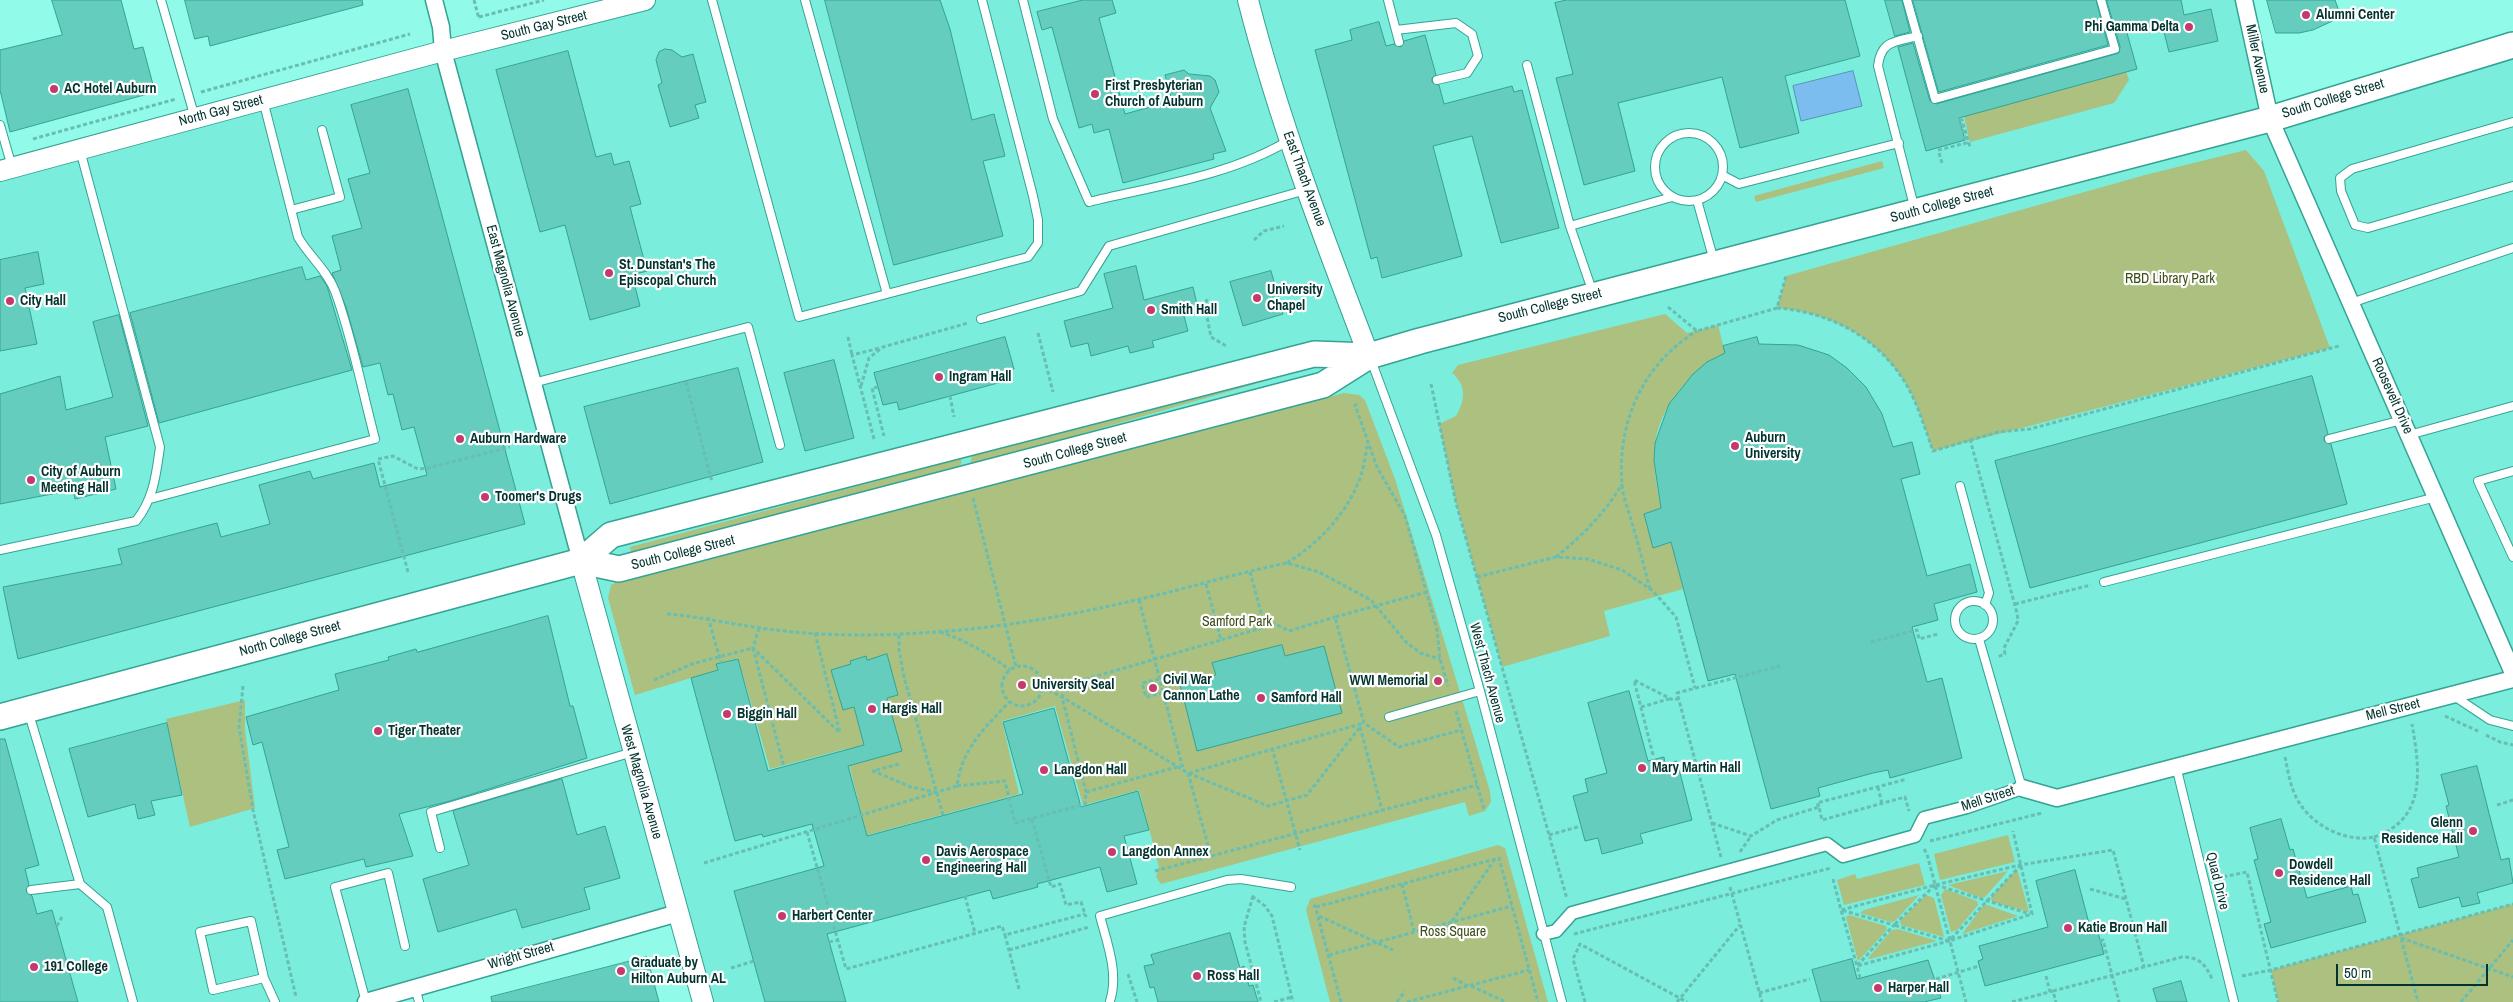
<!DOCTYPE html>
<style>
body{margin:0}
#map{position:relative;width:2513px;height:1002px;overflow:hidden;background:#92fae9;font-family:"Archivo Narrow",sans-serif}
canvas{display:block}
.scale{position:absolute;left:2336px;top:964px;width:152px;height:22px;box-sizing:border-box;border:2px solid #02332e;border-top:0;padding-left:6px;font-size:15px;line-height:18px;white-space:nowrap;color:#02332e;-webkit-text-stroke:4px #fff;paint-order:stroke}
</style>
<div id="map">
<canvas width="2513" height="1002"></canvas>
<div class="scale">50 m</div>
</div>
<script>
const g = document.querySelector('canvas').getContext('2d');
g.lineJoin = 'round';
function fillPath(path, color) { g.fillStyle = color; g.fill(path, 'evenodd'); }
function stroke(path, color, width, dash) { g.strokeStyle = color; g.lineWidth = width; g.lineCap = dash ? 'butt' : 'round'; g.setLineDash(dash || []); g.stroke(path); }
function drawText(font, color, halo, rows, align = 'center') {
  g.font = font + ' "Archivo Narrow",sans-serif'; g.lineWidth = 4.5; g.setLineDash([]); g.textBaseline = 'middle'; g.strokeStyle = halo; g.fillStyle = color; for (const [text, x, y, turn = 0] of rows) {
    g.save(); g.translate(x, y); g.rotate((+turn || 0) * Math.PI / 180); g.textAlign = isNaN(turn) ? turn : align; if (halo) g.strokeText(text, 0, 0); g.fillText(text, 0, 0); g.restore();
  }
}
const built = new Path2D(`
 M645 0H2244L2270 118 2513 48V1002H703L678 913 366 1002H0V171Z`);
const green = new Path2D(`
 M2126 71 2129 80 2114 103 1970 142 1964 116Z
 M2246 150 2264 171 2330 348 1933 451C1925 429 1918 404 1906 384 1878 337 1830 312 1777 308L1786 276 2145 175Z
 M1882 161 1884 168 1756 202 1754 196Z
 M1665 314 1687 333 1718 325 1725 353C1685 374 1652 415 1654 461 1655 477 1658 493 1661 508L1644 514 1653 547 1671 542 1683 589 1604 611 1610 636 1502 667 1456 503 1439 424 1456 416C1465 401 1467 385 1452 373L1458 365Z
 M1299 367 1300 371 970 466 972 455Z
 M1344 393 1359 395 1365 400 1395 479 1490 791 1491 802 1485 811 1469 816 1465 802 1161 884 1156 877 1159 867 1139 790 1083 805 1055 706 1002 721 1019 794 867 835 845 749 770 769 738 658 716 664 717 670 635 695 608 598 611 585 619 580 1038 469 1170 439Z
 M962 458 960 468 632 555 630 547Z
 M245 700V729L255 808 190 827 166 719Z
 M2008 835 2015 862 1940 880 1934 854Z
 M1498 845 1505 848 1548 1002H1330L1306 910 1310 899Z
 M1919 863 1925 885 1844 905 1837 880 1855 874 1857 879Z
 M2017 869 2029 912 1992 902 1991 897Z
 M2008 871 1985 897 1981 898 1948 885Z
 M1945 889 1977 901 1978 905 1957 930 1951 932 1941 895Z
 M1919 895 1895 921 1891 922 1860 913 1864 910Z
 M1926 895 1934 898 1944 937 1901 925 1900 921Z
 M2513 904V1002H2278L2271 970Z
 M1987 905 2018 916 1962 934 1983 906Z
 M1849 915 1886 926 1887 930 1858 961 1846 917Z
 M1898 929 1937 941 1870 959 1868 958 1892 930Z`);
const water = new Path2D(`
 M1853 71 1862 106 1801 121 1793 86Z`);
const building = new Path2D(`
 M52 0H121L134 49 143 47 155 92 10 132 0 90V50L62 35Z
 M185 0H362L363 5 210 46 208 36 195 39Z
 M825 0H940L950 29 972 120 994 114 1005 156 983 161 1003 236 894 265Z
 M1083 0H1112L1116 13 1099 18 1125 114 1172 101 1165 75 1184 70 1189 74 1210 76 1215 80 1219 92 1210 108 1226 151 1213 154 1214 159 1123 183 1109 129 1094 133 1092 124 1079 128 1052 27 1042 30 1037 12Z
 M1567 0H1845L1860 56 1785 76 1799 133 1740 148 1722 77 1618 103 1635 171 1584 185 1556 78 1573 74 1555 3Z
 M1885 0H1902L1910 32 1895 36Z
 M1913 0H2096L2108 45 1939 92Z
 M2107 0H2181L2184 15 2211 9 2218 41 2169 52 2162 24 2127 33 2137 69 1959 118 1965 140 1926 151 1898 47 1913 43 1930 101 1936 104 2119 53 2120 47Z
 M2267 0H2335L2341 17 2313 30 2299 33H2276Z
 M1379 22 1386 46 1394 44 1401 47 1404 41 1425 35 1436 75 1432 78V82L1439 85 1444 104 1512 86 1514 92 1522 90 1559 228 1501 243 1472 136 1433 146 1462 256 1382 278 1377 257 1371 259 1315 50 1352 40 1350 30Z
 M665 49 672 50 682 57 693 54 706 102 695 105 699 118 670 127 658 85 662 83 656 60 659 52Z
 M568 51 596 157 611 153 614 165 629 161 641 204 630 207 647 271 632 275 640 306 590 320 565 225 540 232 496 70Z
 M408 89 525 524 18 659 3 587 122 564 118 549 217 523 221 537 270 524 259 485 310 471 313 479 374 463 380 487 427 475 414 427 402 430 393 394 388 395 380 363 363 367 346 307 332 273 341 270 332 236 362 228 348 179 370 173 351 105Z
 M38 252 44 284 25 288 37 344 0 351V260Z
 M1136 266 1144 300 1193 287 1199 313 1184 316 1188 331 1152 341 1154 347 1130 353 1128 346 1091 356 1088 343 1071 347 1064 321 1113 308 1104 274Z
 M302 267 306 280 320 276 327 286 352 370 159 423 130 313Z
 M1271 271 1283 314 1243 326 1230 282Z
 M119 315 148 426 105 437 116 489 75 499 73 490 0 504V394L60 376 66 410 113 397 93 322Z
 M1005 337 1014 369 1003 372 1005 381 899 410 897 402 883 405 874 373Z
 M1757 337 1759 344 1798 345 1829 355 1847 368 1866 387 1882 414 1893 447 1912 442 1920 474 1901 479 1927 576 1970 564 1977 592 1934 604 1938 620 1912 627 1927 682 1942 678 1962 758 1890 778 1888 770 1873 773 1818 788 1820 796 1771 809 1735 674 1708 681 1671 542 1653 548 1644 514 1661 508 1654 461 1655 443 1669 404 1693 374 1707 362 1725 353 1723 346Z
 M834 360 854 438 805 451 784 373Z
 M738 368 763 462 610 504 584 407Z
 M2312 376 2328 434 2324 437V441L2331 444 2347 504 2030 588 1995 461Z
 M548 616 570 706H573L587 758 450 801 399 814 413 856 366 867 364 859 285 879 277 850 289 847 262 742 253 745 246 717 339 690 335 674 389 660 388 657 416 649 417 652Z
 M1282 645 1285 656 1324 646 1342 713 1197 751 1180 684 1216 675 1212 663Z
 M887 654 898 695 887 698 902 751 848 766 867 836 1023 794 1003 722 1054 708 1081 807 1138 791 1149 830 1124 836 1137 884 1107 892 1100 867 1037 884 1038 887 993 899 990 890 827 934 846 1002H765L734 891 824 866 812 824 763 837 762 834 735 841 691 678 718 670 716 664 738 659 768 771 864 745 854 707 843 710 831 670 851 664 850 661 866 656 867 660Z
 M1629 691 1648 761 1664 757 1665 764 1677 761 1692 820 1640 834 1643 843 1602 854 1598 838 1585 841 1573 796 1588 792 1585 779 1607 773 1588 703Z
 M167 723 182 795 151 801 155 815 138 819 135 804 88 817 69 749Z
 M0 739H5L39 865 25 869 29 885 26 891 32 896 37 914 52 910 78 1002H0Z
 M2477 766 2501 860 2509 858 2513 883 2477 893 2480 903 2462 907 2459 897 2419 908 2411 879 2419 877 2417 868 2459 857 2446 806 2449 805 2441 775Z
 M562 779 577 835 605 826 620 878 584 888 590 909 522 928 516 909 438 932 423 879 469 865 453 811Z
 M2281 819 2290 850 2293 849 2307 898 2351 886 2353 895 2358 894 2366 922 2271 948 2264 924 2271 922 2254 860 2258 859 2250 828Z
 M2075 870 2091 931 2097 929 2104 954 1985 986 1978 961 1983 959 1979 946 2048 927 2036 881Z
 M1230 933 1240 968 1244 966 1249 986 1253 985 1258 1002H1158L1154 987 1150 988 1144 966 1154 964 1151 955Z
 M647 957 659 1002H492L491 997Z
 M1852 959 1857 979 1928 960 1941 998 1924 1002H1821L1812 970Z
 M2181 981 2187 1002H2157L2153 989Z`);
const path = new Path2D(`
 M474 0 479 19
 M479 17 544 0
 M201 92 410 34
 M33 139 176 99
 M1938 150 1966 143 1960 120H1962L1970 147
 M1939 153 1942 163
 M1254 240 1264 231 1284 226
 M1207 299 1205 307 1211 337 1228 347
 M1668 307 1697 331 1777 308 1786 276
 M1777 308C1830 312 1878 337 1906 384 1918 404 1925 429 1933 451L1998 432 2030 429 2339 346
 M1038 333 1053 392
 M848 337 852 355
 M686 382 712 482
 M1431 384 1456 503 1567 899
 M861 386 869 358 883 347 968 323
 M878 387 872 388 884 436
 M950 396 954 417
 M1357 404 1355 405 1377 467 1405 516 1437 630 1440 659 1448 686
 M874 439 852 355 880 348
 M1970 439 2017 613 2018 621 2004 648 2005 654 1997 657
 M973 498 1016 667
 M1556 557C1582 536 1605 513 1622 484
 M1287 563C1316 545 1345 516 1358 483 1364 471 1365 455 1368 442
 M408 572 378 459 393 456 418 469 428 468 510 447
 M1250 572 1265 627
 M1477 577 1556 557 1588 559 1622 570 1653 591 1676 617 1695 688
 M1206 584 1221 640 1275 624 1289 631 1335 617
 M1650 589C1644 566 1638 543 1631 520 1628 508 1622 495 1622 483 1617 421 1644 363 1697 331
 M1427 592 1335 617 1364 723 1399 747 1461 730
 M1139 600 1183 769
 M2015 604 2091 585
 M667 614C704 617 739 626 776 630 813 635 862 636 900 634 981 631 1061 618 1140 599 1189 588 1237 573 1287 563L1319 572 1371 600 1406 642 1420 653 1440 659
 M708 617 721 663
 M759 628 753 648 840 733
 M940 632C966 640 988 654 1010 670
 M815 633 840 733
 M899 635V649L904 677 943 815
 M1871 642 1917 630 1919 639 1938 634
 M1002 686a20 20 0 1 1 40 0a20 20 0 1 1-40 0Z
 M1159 679 1142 683 1146 697 1163 693
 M654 680 692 664 753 648 784 767
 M243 686 239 727 253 810 296 997
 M1043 687 1062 697 1188 773 1268 806 1307 795 1360 727 1359 724
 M1641 707 1669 699
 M1456 711 1484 809
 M2445 716 2480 732
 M1360 727 1382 810
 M2486 735 2500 742 2513 745
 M1272 748 1300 850
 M1653 755 1634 680 1673 700 1678 699
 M2285 757C2288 771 2290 786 2297 799 2311 825 2345 843 2374 837L2418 1002
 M899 764 873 771 911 787 935 792
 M1188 773 1211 856
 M1189 773 1364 723
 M957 786 1005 781 1015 823 1085 804 1086 792 1062 697 1069 684 1221 640
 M1878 787 1882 804
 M1086 792 1177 767
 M2497 805 2513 800
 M1819 807 1817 803 1907 779
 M1032 819 1051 887 1060 884 1066 905 1081 902 1086 917
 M1712 823 1751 836 1777 820 1819 807 1822 820 1905 797 1909 811
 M807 832 846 969 1002 926 1005 935
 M1549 835 1581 826
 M2374 837C2427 819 2420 770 2412 724
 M1930 841 2042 813
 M1924 849 1927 854 1966 1002
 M1740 852 1751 836
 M1721 857 1677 693 1780 666
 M704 863 957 786C962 748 984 729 1009 702
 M1155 871 1477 785
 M2217 878 2247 872 2278 1002
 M1833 879 1841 910 1935 885 2020 865 2113 850 2144 967
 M1402 884 1414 931
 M1935 885 1894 925 1949 941 2032 914 2013 831
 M1936 885 2030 914
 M1730 887 1762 1002
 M2090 889 2126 899
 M965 896 975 933
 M1252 896 1265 906 1272 916 1293 1002
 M1253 896 1244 927 1245 942 1261 1002
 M1313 906H1315L1341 1002
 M1316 907 1499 858 1538 1002
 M1319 916 1393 950
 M57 926 62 917
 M1574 934 1831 868
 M1441 937 1495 859
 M2401 938 2513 977
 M2100 941 2103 940 2119 1002
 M829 942 838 940
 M1009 950 1089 927
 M1329 955 1512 906
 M731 968 754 961
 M1128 974 1137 1002
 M2046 976 2050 992
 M2242 976 2271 970 2513 904
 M1453 978 1468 986
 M1860 978 1857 966 1894 925 1841 910 1857 966 1949 941 2020 866
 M1936 979 1979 966
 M1471 986 1506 1002
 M1019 989 1005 935 1085 914
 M2053 991 2182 957C2200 957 2206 965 2213 981
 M1759 993 1810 979
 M1274 1002 1292 997
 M1397 1002 1405 991
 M1407 1002 1529 970
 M1585 1002 1573 959 1580 944 1687 1002
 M1677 1002 1740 925
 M2012 1002 2053 991 2056 1002
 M2461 1002 2513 940`);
const service = new Path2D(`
 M161 0 195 118
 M712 0 799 317 1028 257 1038 243V220L1033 196 982 0
 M805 0 887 294
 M1023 0 1053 119 1089 202C1155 186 1229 176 1288 141
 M1388 0 1399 42
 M1907 0 1935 99 2115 49 2101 0
 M1396 30 1456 23 1472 34 1478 56 1467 73 1437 80
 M1527 65 1570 226 1593 293
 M2513 122 2352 169 2340 178 2341 191 2355 225 2368 228 2513 186
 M0 125 12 167
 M1655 167a34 34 0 1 1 68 0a34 34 0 1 1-68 0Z
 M1722 175 1739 184 1899 143
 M1697 200 1714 261
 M291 210 340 197 322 130
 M1915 210 1878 66C1881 40 1895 42 1918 36
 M1570 226 1672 197
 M2351 303 2513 248
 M981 319 1081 291 1109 246 1306 190
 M1371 360 1436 535 1480 691 1562 1002
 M533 383 748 327 780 445
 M2409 435 2513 406
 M2329 439 2402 420
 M2513 471 2478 481 2513 557
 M1960 486 1989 593 1985 605
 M150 499 375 439C362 390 352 337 335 291 327 270 309 256 298 237L263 100
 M0 550 136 521C154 498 156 475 160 447L80 150
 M2104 582 2436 497
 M1955 620a19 19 0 1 1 38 0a19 19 0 1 1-38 0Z
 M1979 639 2022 788
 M2454 696 2490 720 2513 726
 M29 714 80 884 107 907 133 1002
 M1389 717 1480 691
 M2176 766 2234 1002
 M440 848 431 812 633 752
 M31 890 80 884
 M264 978 213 990 200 932 251 921 264 978 275 1002
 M415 987 419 1002
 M1110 1001C1119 973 1107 943 1100 916L1227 880 1241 879 1291 887
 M366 1002 335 887 388 873 405 946`);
const pedestrian = new Path2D(`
 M1543 934 1556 931 1572 913 1827 844 1843 856 1915 836 1924 818 1967 807 2022 788`);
const minor = new Path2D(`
 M434 0 441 27 443 51 581 561
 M2244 0 2270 119 2513 673
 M2022 788 2057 798 2513 679
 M366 1002 678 913`);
const tertiary = new Path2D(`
 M1248 0C1279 121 1324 239 1369 356
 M0 171 443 51 645 0
 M581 561 703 1002`);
const primary = new Path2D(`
 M581 561 619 569 1323 385 1369 356 1420 341 2270 119 2513 45
 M0 717 581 561 611 535 1314 354 1369 356`);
const markers = [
 [2306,15,5,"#c5396c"],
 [2189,27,5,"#c5396c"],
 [54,89,5,"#c5396c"],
 [1095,94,5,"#c5396c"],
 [609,273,5,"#c5396c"],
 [1257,298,5,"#c5396c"],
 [10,301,5,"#c5396c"],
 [1151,310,5,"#c5396c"],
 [939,377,5,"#c5396c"],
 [460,439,5,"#c5396c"],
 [1735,446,5,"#c5396c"],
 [31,480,5,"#c5396c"],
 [485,497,5,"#c5396c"],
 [1438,681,5,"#c5396c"],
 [1022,685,5,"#c5396c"],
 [1153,688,5,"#c5396c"],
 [1261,698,5,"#c5396c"],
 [872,709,5,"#c5396c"],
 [727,714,5,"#c5396c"],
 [378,731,5,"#c5396c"],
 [1642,768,5,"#c5396c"],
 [1044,770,5,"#c5396c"],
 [2473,831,5,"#c5396c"],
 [1112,852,5,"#c5396c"],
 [926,860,5,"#c5396c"],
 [2279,873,5,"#c5396c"],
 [782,916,5,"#c5396c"],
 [2068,928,5,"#c5396c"],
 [34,967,5,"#c5396c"],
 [621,971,5,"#c5396c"],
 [1197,976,5,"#c5396c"],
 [1878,988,5,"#c5396c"]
];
const poiNames = [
 ["Alumni Center",2316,15],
 ["Phi Gamma Delta",2179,27,"right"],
 ["First Presbyterian",1105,86],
 ["Church of Auburn",1105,102],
 ["AC Hotel Auburn",64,89],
 ["St. Dunstan's The",619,265],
 ["Episcopal Church",619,281],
 ["University",1267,290],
 ["Chapel",1267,306],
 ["City Hall",20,301],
 ["Smith Hall",1161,310],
 ["Ingram Hall",949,377],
 ["Auburn",1745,438],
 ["University",1745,454],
 ["Auburn Hardware",470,439],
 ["City of Auburn",41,472],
 ["Meeting Hall",41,488],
 ["Toomer's Drugs",495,497],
 ["Civil War",1163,680],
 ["Cannon Lathe",1163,696],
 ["WWI Memorial",1428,681,"right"],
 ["University Seal",1032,685],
 ["Samford Hall",1271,698],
 ["Hargis Hall",882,709],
 ["Biggin Hall",737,714],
 ["Tiger Theater",388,731],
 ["Mary Martin Hall",1652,768],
 ["Langdon Hall",1054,770],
 ["Glenn",2463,823,"right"],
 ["Residence Hall",2463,839,"right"],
 ["Davis Aerospace",936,852],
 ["Engineering Hall",936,868],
 ["Langdon Annex",1122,852],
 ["Dowdell",2289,865],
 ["Residence Hall",2289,881],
 ["Harbert Center",792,916],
 ["Katie Broun Hall",2078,928],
 ["Graduate by",631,963],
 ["Hilton Auburn AL",631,979],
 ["191 College",44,967],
 ["Ross Hall",1207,976],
 ["Harper Hall",1888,988]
];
const streetNames = [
 ["South Gay Street",544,26,-14],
 ["Miller Avenue",2257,59,78],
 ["South College Street",2333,99,-17],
 ["North Gay Street",221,111,-15],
 ["East Thach Avenue",1304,179,70],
 ["South College Street",1942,205,-15],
 ["East Magnolia Avenue",505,281,75],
 ["South College Street",1550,306,-14],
 ["Roosevelt Drive",2392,396,66],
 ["South College Street",1075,451,-15],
 ["South College Street",683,553,-14],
 ["North College Street",290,639,-15],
 ["West Thach Avenue",1487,673,75],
 ["Mell Street",2393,710,-14],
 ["West Magnolia Avenue",641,782,74],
 ["Mell Street",1988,799,-18],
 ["Quad Drive",2217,881,76],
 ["Wright Street",521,956,-16]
];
const parkNames = [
 ["RBD Library Park",2170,279],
 ["Samford Park",1237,622],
 ["Ross Square",1453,932]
];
fillPath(built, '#7aeddc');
fillPath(green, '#acc080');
fillPath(water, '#7cbdef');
stroke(water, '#5794b5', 1);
fillPath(building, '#64cdbd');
stroke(building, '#34a394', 1);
stroke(service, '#34a394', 10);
stroke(pedestrian, '#34a394', 15);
stroke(minor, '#34a394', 19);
stroke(tertiary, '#34a394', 22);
stroke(primary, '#34a394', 28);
stroke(path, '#67beb1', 3, [4, 2.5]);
stroke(service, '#fff', 8);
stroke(pedestrian, '#fff', 12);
stroke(minor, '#fff', 16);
stroke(tertiary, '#fff', 20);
stroke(primary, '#fff', 25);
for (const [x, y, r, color] of markers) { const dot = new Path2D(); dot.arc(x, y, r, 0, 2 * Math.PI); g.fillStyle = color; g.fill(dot); stroke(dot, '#fff', 2); }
drawText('bold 14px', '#02332e', '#fff', poiNames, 'left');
drawText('14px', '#02332e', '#fff', streetNames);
drawText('14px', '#3e4c18', '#fff', parkNames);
</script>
